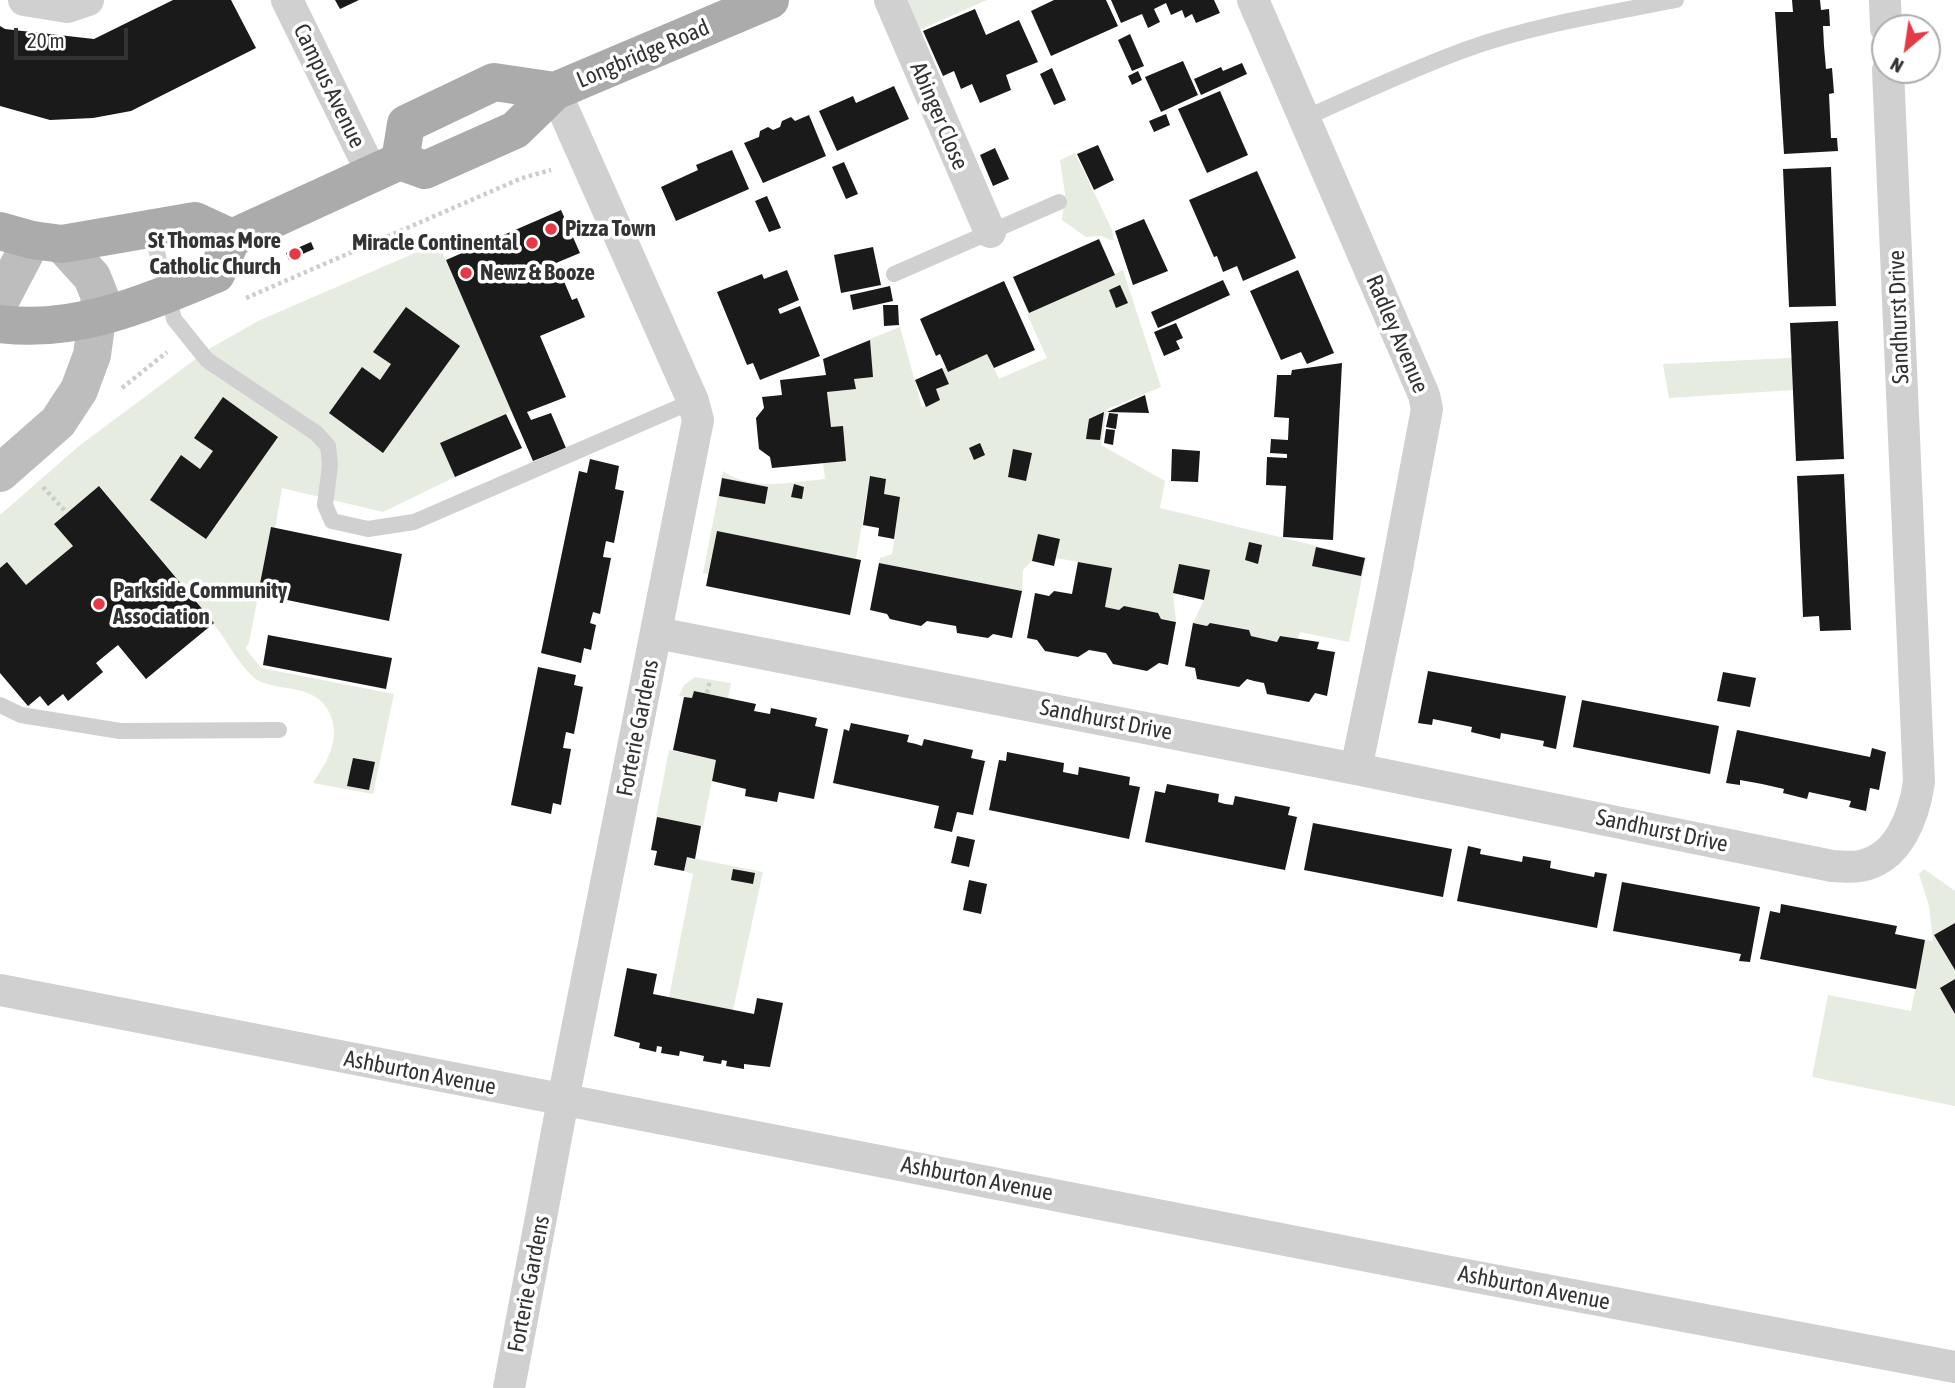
<!DOCTYPE html>
<style>
body{margin:0}
#map{position:relative;width:1955px;height:1388px;overflow:hidden;background:#fff;font-family:"Asap Condensed",sans-serif}
canvas{display:block}
.north{position:absolute;left:1871px;top:14px;width:70px;height:70px;box-sizing:border-box;background:#fff;border:2px solid #adadad;border-radius:50%;rotate:209deg;font-size:19px;font-weight:700;line-height:28px;text-align:center;color:#333}
.north::after{content:'';display:block;margin:auto;width:24px;height:32px;background:#e63946;clip-path:polygon(50% 0,100% 100%,50% 72%,0 100%)}
.scale{position:absolute;left:14px;top:28px;width:114px;height:32px;box-sizing:border-box;border:4px solid #333;border-top:0;padding-left:9px;font-size:21px;line-height:24px;white-space:nowrap;color:#333;-webkit-text-stroke:5px #fff;paint-order:stroke}
</style>
<div id="map">
<canvas width="1955" height="1388"></canvas>
<div class="north">N</div>
<div class="scale">20 m</div>
</div>
<script>
const g = document.querySelector('canvas').getContext('2d');
g.lineJoin = 'round';
function fillPath(path, color) { g.fillStyle = color; g.fill(path, 'evenodd'); }
function stroke(path, color, width, dash) { g.strokeStyle = color; g.lineWidth = width; g.lineCap = dash ? 'butt' : 'round'; g.setLineDash(dash || []); g.stroke(path); }
function drawText(font, color, halo, rows, align = 'center') {
  g.font = font + ' "Asap Condensed",sans-serif'; g.lineWidth = 7; g.setLineDash([]); g.textBaseline = 'middle'; g.strokeStyle = halo; g.fillStyle = color; for (const [text, x, y, turn = 0] of rows) {
    g.save(); g.translate(x, y); g.rotate((+turn || 0) * Math.PI / 180); g.textAlign = isNaN(turn) ? turn : align; if (halo) g.strokeText(text, 0, 0); g.fillText(text, 0, 0); g.restore();
  }
}
const green = new Path2D(`
 M904 0H987L913 33Z
 M1075 153 1112 230 1114 240H1110L1102 236 1086 237 1062 220 1065 194 1060 160Z
 M438 243 512 411 441 443 455 477 383 512 282 488 275 528H271L249 643 245 648 261 668 394 694 373 794 313 783C327 762 341 740 330 714 315 679 270 695 251 675 236 660 226 639 213 623 177 576 137 532 100 486L54 523 73 546 26 585 0 568V515L79 446 209 349 258 321Z
 M1123 270 1161 387 1107 409 1101 445 1165 481 1160 508 1366 558 1349 642 1300 632 1298 639 1280 636 1277 642 1251 636 1248 629 1210 623 1207 626 1193 623 1204 600 1210 571 1179 564 1173 593 1176 621 1161 619 1158 613 1124 606 1119 610 1105 607 1112 568 1056 558 1060 539 1038 535 1032 561 1023 570 1022 591 879 563 880 558 892 554 900 498 884 494 886 479 870 476 856 559 717 532 708 574 703 573 723 471C752 492 791 482 825 479L823 463 846 461 843 426 831 427 827 392 856 389 854 379 872 377 870 339 900 327 922 407 940 400 936 389 949 384 942 368 946 366 948 371 987 354 999 379 1047 358 1027 314Z
 M1792 358 1793 390 1669 398 1663 364Z
 M695 677 731 683 728 698 694 691 692 698 679 696 684 685Z
 M669 750 716 760 703 826 656 817Z
 M687 857 763 872 733 1010 669 997 693 874 684 871Z
 M1924 869 1955 891V1106L1812 1077 1828 995 1911 1011 1925 940 1933 941 1929 906 1919 874Z`);
const building = new Path2D(`
 M173 0H231L256 48 131 111 93 118 50 120 0 106V26L5 29 94 39Z
 M335 0H359L340 9Z
 M1054 0H1106L1118 26 1051 56 1031 11Z
 M1111 0H1214L1220 13 1196 23 1192 14 1185 18 1182 10 1171 15 1166 3 1154 9 1160 22 1148 28 1142 14 1121 23Z
 M1792 0H1820L1821 10 1829 9 1830 26H1823L1824 46 1826 69 1832 68 1834 93 1829 94 1831 138H1837L1838 151 1784 154 1775 12H1793Z
 M975 9 986 35 1019 20 1038 62 1006 75 1011 90 980 103 972 84 961 89 954 71 943 76 923 31Z
 M1130 34 1144 66 1132 71 1118 40Z
 M1183 61 1198 95 1161 112 1145 77Z
 M1242 63 1247 74 1201 95 1194 79 1221 67 1223 71Z
 M1052 68 1066 100 1054 105 1040 74Z
 M1138 71 1142 80 1132 85 1128 76Z
 M894 86 909 119 837 151 819 111 853 96 856 103Z
 M1220 91 1248 155 1207 173 1178 109Z
 M1166 114 1170 125 1154 132 1149 121Z
 M809 115 826 156 763 183 744 143 759 137 760 131 768 127 773 130 780 127 782 121 791 117 795 121Z
 M1098 145 1114 180 1094 190 1077 154Z
 M995 148 1009 179 993 186 980 155Z
 M732 150 749 189 676 221 661 187 698 170 696 165Z
 M844 162 858 194 846 199 832 167Z
 M1831 167 1836 306 1789 307 1783 169Z
 M1257 171 1296 258 1243 281 1237 266 1223 272 1217 256 1214 257 1189 200Z
 M767 196 781 228 769 232 755 201Z
 M561 210 580 253 556 263 572 300 577 298 585 317 540 336 566 397 527 412 531 420 551 413 566 448 533 461 446 260Z
 M1144 219 1168 271 1133 285 1115 231Z
 M1099 239 1115 275 1029 313 1013 277Z
 M311 242 314 249 289 260 286 253Z
 M873 247 881 285 841 293 834 255Z
 M787 270 799 300 778 309 780 314 800 306 820 356 760 380 753 363 747 365 717 292 762 274 764 279Z
 M1298 270 1334 353 1307 364 1301 352 1281 360 1250 291Z
 M1223 280 1230 295 1158 328 1151 312Z
 M1004 281 1035 350 994 368 987 354 948 372 940 354 936 356 920 319Z
 M1120 285 1128 303 1116 308 1109 290Z
 M890 286 893 301 853 310 850 295Z
 M883 305H898L899 325 884 326Z
 M406 307 460 346 383 453 329 413 362 367 380 380 391 364 373 352Z
 M1838 321 1844 459 1796 461 1790 323Z
 M1176 323 1183 338 1176 341 1180 349 1164 356 1154 332Z
 M870 340 873 377 854 379 856 389 827 392 831 427 843 426 846 461 772 468 770 457 759 449 756 418 764 408 762 397 782 395 780 380 826 375 823 359Z
 M1342 363 1333 540 1283 537 1286 486 1266 485 1267 457 1287 458V454L1270 453 1271 439 1288 440 1289 418 1274 417 1277 375H1291L1292 370Z
 M942 368 949 384 936 389 940 400 926 407 915 380Z
 M1145 395 1149 413 1107 412Z
 M223 397 278 437 206 539 150 500 181 455 200 469 213 451 194 438Z
 M1104 412 1100 440 1086 439 1089 419Z
 M1109 413 1118 414 1116 429 1106 427Z
 M506 414 522 448 455 477 440 443Z
 M1106 429 1115 430 1113 445 1104 443Z
 M980 443 985 455 974 460 969 448Z
 M1013 449 1032 453 1026 481 1008 477Z
 M1172 449 1200 451 1198 482 1171 481Z
 M590 459 619 466 615 489 624 491 614 543 606 541 603 557 611 558 600 614 593 612 590 623 596 625 591 650 584 648 581 663 541 653 579 471 587 473Z
 M1844 474 1851 630 1820 631 1819 616 1803 617 1797 476Z
 M870 476 886 479 884 494 900 497 894 539 878 536 879 528 863 525Z
 M722 478 768 487 765 504 719 496Z
 M794 484 804 487 802 499 791 497Z
 M99 486 214 623 146 679 118 645 96 663 103 672 68 701 63 694 48 706 40 696 28 706 0 673V568L7 562 26 585 73 546 54 524Z
 M271 527 402 554 389 621 258 594Z
 M717 531 861 560 850 615 706 586Z
 M1038 534 1060 539 1054 566 1032 561Z
 M1249 542 1262 545 1258 564 1245 560Z
 M1316 547 1365 558 1361 576 1312 566Z
 M1078 562 1112 568 1105 607 1119 610 1124 606 1158 613 1161 619 1176 622 1168 665 1159 663 1147 671 1113 664 1106 653 1089 650 1078 657 1045 651 1037 640 1027 638 1035 593 1049 596 1054 591 1072 594Z
 M879 563 1022 591 1012 638 993 634 988 638 957 633 956 626 927 621 921 626 890 619 887 614 870 610Z
 M1179 564 1210 570 1204 600 1173 593Z
 M1193 623 1207 626 1210 623 1249 630 1251 636 1277 642 1280 636 1319 642 1317 649 1335 652 1327 696 1315 693 1309 702 1267 694 1264 683 1254 681 1247 679 1239 687 1197 679 1195 668 1185 666Z
 M268 635 392 658 386 689 263 665Z
 M538 667 576 675 574 685 583 687 574 734 566 732 563 748 571 749 561 805 553 803 551 814 511 805Z
 M1428 671 1566 696 1556 749 1543 746 1544 741 1501 733 1500 739 1471 732 1472 727 1433 719 1432 725 1418 723Z
 M1723 672 1756 678 1750 707 1717 701Z
 M694 691 756 704 754 711 770 714 771 708 817 718 815 726 828 729 814 799 779 792 777 802 745 796 746 789 712 781 716 760 673 750 684 697 692 698Z
 M1582 700 1719 726 1710 774 1573 747Z
 M851 723 909 735 907 742 916 744 922 746 924 739 973 750 971 758 985 761 973 815 957 812 952 832 934 828 939 806 833 783 844 729 849 731Z
 M1737 730 1870 757 1872 748 1886 752 1879 790 1870 788 1866 811 1849 807 1851 801 1809 792 1807 799 1783 793 1784 789 1762 784 1740 780V785L1726 783Z
 M1007 752 1064 763 1063 772 1078 775 1079 767 1130 777 1129 785 1140 787 1129 839 989 810 999 760 1006 761Z
 M353 758 375 762 369 790 347 786Z
 M1167 784 1219 794 1218 802 1225 804 1233 805 1235 796 1290 807 1288 815 1297 817 1285 870 1145 842 1155 791 1165 793Z
 M657 817 701 826 695 859 687 857 684 871 654 865 657 851 651 850Z
 M1313 823 1452 849 1443 897 1304 870Z
 M957 836 975 840 969 867 951 863Z
 M1468 846 1481 849 1480 854 1522 862 1523 856 1551 861 1550 868 1569 872 1594 877 1595 872 1607 874 1597 928 1457 901Z
 M733 869 755 873 753 884 731 880Z
 M969 880 987 884 981 914 963 910Z
 M1622 882 1760 907 1750 962 1739 961 1741 954 1613 931Z
 M1781 904 1897 926 1895 934 1925 940 1916 989 1760 959 1770 911 1780 913Z
 M1955 923V970L1934 935Z
 M627 968 657 974 653 994 754 1014 757 998 783 1003 770 1067 744 1064V1069L726 1066 727 1061 722 1060 721 1064 703 1061 704 1056 680 1051 679 1056 661 1053 662 1047 657 1046 656 1052 639 1048 640 1043 614 1036Z
 M1955 979V1014L1940 988Z`);
const path = new Path2D(`
 M246 298 522 178 551 170
 M122 388 167 352
 M43 487 67 513
 M707 693 710 680`);
const service = new Path2D(`
 M1305 118C1359 94 1412 69 1467 49 1534 25 1606 14 1676 0
 M151 229 174 319 207 360 316 433 328 446 330 465 325 505 332 521 368 529 414 522 693 401
 M894 274 1059 202
 M0 705 21 715 120 731 279 730`);
const minor = new Path2D(`
 M24 0 67 7 88 0
 M287 0 372 173
 M890 0 990 232
 M1253 0 1424 395 1427 409 1391 600 1356 769
 M1885 0 1886 28
 M657 633 1356 769 1832 866C1841 866 1851 868 1860 866 1899 859 1914 816 1919 782L1888 70
 M0 990 1450 1272 1955 1367
 M509 1388 563 1100 698 420 693 401 555 91`);
const secondary = new Path2D(`
 M0 301 32 240
 M0 473 58 422 79 390 92 355 100 297 92 277 62 244`);
const primary = new Path2D(`
 M400 161 406 124 494 82 555 91
 M0 231 32 240 62 244 195 221 232 238
 M0 324C77 334 146 303 216 274L232 238 400 161 425 170 515 130 555 91 770 0`);
const markers = [
 [551,229,7,"#e63946"],
 [532,243,7,"#e63946"],
 [295,254,7,"#e63946"],
 [466,273,7,"#e63946"],
 [99,604,7,"#e63946"]
];
const streetNames = [
 ["Longbridge Road",643,54,-23],
 ["Campus Avenue",329,86,64],
 ["Abinger Close",939,116,67],
 ["Sandhurst Drive",1899,317,-92],
 ["Radley Avenue",1397,334,67],
 ["Sandhurst Drive",1106,720,11],
 ["Forterie Gardens",638,728,-79],
 ["Sandhurst Drive",1662,831,12],
 ["Ashburton Avenue",420,1073,11],
 ["Ashburton Avenue",977,1179,11],
 ["Forterie Gardens",529,1284,-79],
 ["Ashburton Avenue",1534,1288,11]
];
const poiNames = [
 ["Pizza Town",565,229],
 ["St Thomas More",281,241,"right"],
 ["Catholic Church",281,267,"right"],
 ["Miracle Continental",518,243,"right"],
 ["Newz & Booze",480,273],
 ["Parkside Community",113,591],
 ["Association",113,617]
];
fillPath(green, '#e6ecdf');
fillPath(building, '#1a1a1a');
stroke(path, '#cdcdcd', 4.5, [3.5, 3.5]);
stroke(service, '#d0d0d0', 16);
stroke(minor, '#d0d0d0', 32);
stroke(secondary, '#bdbdbd', 38);
stroke(primary, '#ababab', 38);
for (const [x, y, r, color] of markers) { const dot = new Path2D(); dot.arc(x, y, r, 0, 2 * Math.PI); g.fillStyle = color; g.fill(dot); stroke(dot, '#fff', 2.5); }
drawText('23px', '#333', '#fff', streetNames);
drawText('bold 23px', '#333', '#fff', poiNames, 'left');
</script>
